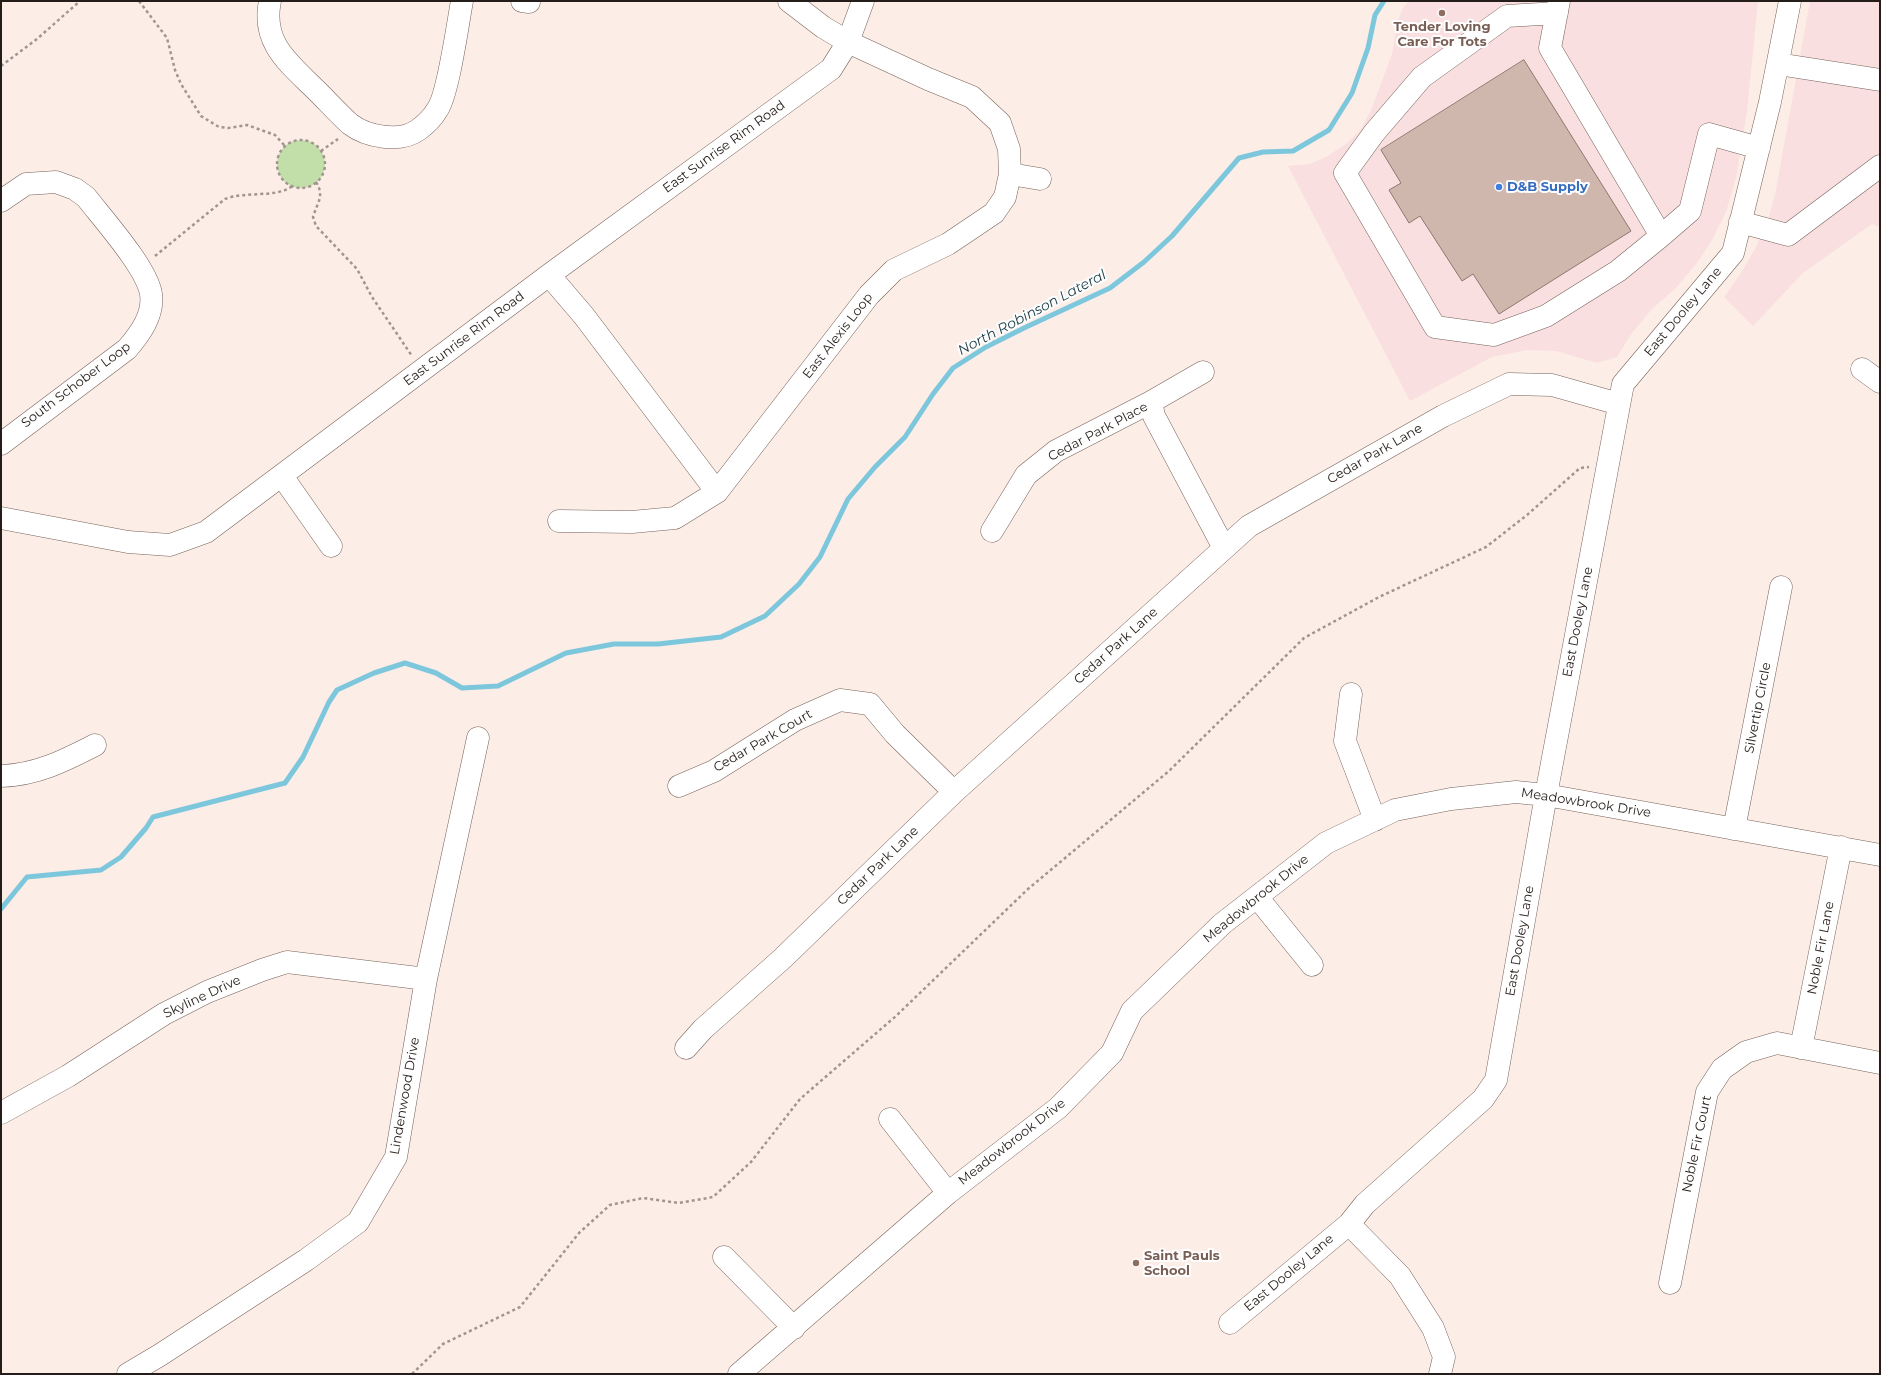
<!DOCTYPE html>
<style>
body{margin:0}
#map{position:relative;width:1881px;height:1375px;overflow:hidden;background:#fcede7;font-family:Montserrat,sans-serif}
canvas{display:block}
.frame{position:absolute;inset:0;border:2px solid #251d19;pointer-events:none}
</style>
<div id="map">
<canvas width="1881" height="1375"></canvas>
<div class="frame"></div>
</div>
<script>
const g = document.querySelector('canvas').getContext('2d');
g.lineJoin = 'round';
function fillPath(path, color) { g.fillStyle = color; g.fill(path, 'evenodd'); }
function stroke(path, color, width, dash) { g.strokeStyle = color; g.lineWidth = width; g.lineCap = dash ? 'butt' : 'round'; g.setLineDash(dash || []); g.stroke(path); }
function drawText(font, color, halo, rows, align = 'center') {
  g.font = font + ' Montserrat,sans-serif'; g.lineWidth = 4; g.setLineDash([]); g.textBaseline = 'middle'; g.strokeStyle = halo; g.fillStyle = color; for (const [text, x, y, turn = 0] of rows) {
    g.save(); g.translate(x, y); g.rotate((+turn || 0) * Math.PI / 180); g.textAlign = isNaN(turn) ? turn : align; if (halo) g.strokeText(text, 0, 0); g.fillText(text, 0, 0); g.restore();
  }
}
const commercial = new Path2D(`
 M1409 1H1758L1747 112 1736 178 1726 212 1712 240 1697 263 1675 289 1652 309 1632 333 1617 357 1597 363 1556 351 1527 350 1492 357 1410 401 1288 166 1310 164 1326 157 1346 144 1361 129 1371 110 1392 54 1398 20 1403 8Z
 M1810 1H1880V227L1872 224 1803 273 1753 326 1724 297 1741 273 1756 247 1768 219 1775 195Z`);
const green = new Path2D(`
 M277 164a24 24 0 1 1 48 0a24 24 0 1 1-48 0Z`);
const stream = new Path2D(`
 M1 909 27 877 101 870 121 857 146 828 153 817 285 783 303 757 329 702 337 690 374 673 405 663 436 673 462 688 498 686 566 653 614 644H658L721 637 765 616 799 584 820 557 848 499 875 467 905 437 933 394 953 368 986 347 1024 328 1110 288 1144 262 1172 236 1239 158 1263 152 1293 151 1329 130 1352 93 1368 48 1375 15 1384 1`);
const building = new Path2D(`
 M1524 60 1631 231 1499 314 1473 274 1462 281 1420 216 1409 223 1389 190 1401 183 1381 150Z`);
const path = new Path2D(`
 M139 1 167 38 175 70 181 84 201 116 219 127 228 128 247 125 275 135 285 146
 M1 66 37 39 80 1
 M277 164a24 24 0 1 1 48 0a24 24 0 1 1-48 0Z
 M321 151 338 139
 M316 182C325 196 317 203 313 217L316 226 357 269 372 297 412 356
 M155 256 225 199C245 191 279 198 292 186
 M412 1374 443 1344 520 1307 579 1233 610 1205 643 1198 679 1203 713 1197 751 1162 800 1099 896 1016 1028 889 1169 771 1304 638 1379 597 1486 547 1527 515 1580 468 1589 467`);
const minor = new Path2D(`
 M270 1C261 44 290 64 318 92 328 102 339 114 350 124 367 137 400 143 418 130 425 125 433 117 437 110 448 96 458 22 462 1
 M522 1 529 2
 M1559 1 1550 48 1661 236 1690 211 1709 134 1759 148
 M1557 13 1507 16 1422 77 1374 133 1345 173 1435 327 1494 335 1546 316 1618 271 1661 236
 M1778 64 1880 80
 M1010 174 1040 179
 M1 201 26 184 56 182 75 189 86 197C103 219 147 268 151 294 154 315 140 334 127 349L1 444
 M1740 222 1788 235 1880 166
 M549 275 584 316 717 492 869 295 894 270 948 244 994 213 1005 197 1010 174 1009 149 1000 123 972 97 928 79 848 42 823 27 789 1
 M1862 369 1880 382
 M1151 402 1203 372
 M282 476 331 546
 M1 518 128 542 170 545 206 532 549 275 831 69 848 42 863 1
 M559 521 632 522 675 518 717 492
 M992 531 1026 475 1056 451 1151 402 1154 416 1224 548
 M1351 694 1345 741 1375 820
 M1 776C36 775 64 761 95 745
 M679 786 714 771 795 720 840 700 870 704 895 734 954 792
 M1734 829 1781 587
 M1257 897 1312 965
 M686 1048 703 1029 783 958 954 792 1249 526 1443 416 1509 384 1552 385 1619 404
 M1801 1048 1841 847
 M1 1113 68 1076 164 1014 207 992 262 970 287 962 426 979
 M890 1119 948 1193
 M1349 1224 1400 1276 1433 1328 1444 1357 1440 1374
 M724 1257 794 1328
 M1670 1283 1707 1092 1722 1069 1746 1052 1777 1043 1880 1063
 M1230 1323 1349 1224 1365 1204 1483 1099 1496 1080 1546 795 1623 384 1733 253 1770 102 1790 1
 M128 1374 160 1355 306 1260 358 1222 396 1157 426 979 478 738
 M739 1374 948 1193 1058 1108 1112 1053 1132 1011 1222 924 1326 843 1395 810 1451 799 1516 792 1546 795 1880 855`);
const markers = [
 [1442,13,4,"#8d6e63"],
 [1499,187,4,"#3f7fe0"],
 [1136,1263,4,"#8d6e63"]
];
const educationNames = [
 ["Tender Loving",1442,27],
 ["Care For Tots",1442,42],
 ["Saint Pauls",1144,1256,"left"],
 ["School",1144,1271,"left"]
];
const streetNames = [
 ["East Sunrise Rim Road",724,147,-36],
 ["East Dooley Lane",1683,312,-50],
 ["East Alexis Loop",838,336,-52],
 ["East Sunrise Rim Road",464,339,-37],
 ["South Schober Loop",76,385,-37],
 ["Cedar Park Place",1098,432,-28],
 ["Cedar Park Lane",1375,454,-30],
 ["East Dooley Lane",1578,622,-79],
 ["Cedar Park Lane",1116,646,-42],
 ["Silvertip Circle",1758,708,-79],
 ["Cedar Park Court",763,741,-30],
 ["Meadowbrook Drive",1586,803,9],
 ["Cedar Park Lane",878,866,-44],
 ["Meadowbrook Drive",1256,899,-39],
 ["East Dooley Lane",1520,941,-80],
 ["Noble Fir Lane",1821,948,-79],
 ["Skyline Drive",202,997,-25],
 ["Lindenwood Drive",405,1096,-80],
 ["Meadowbrook Drive",1012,1142,-38],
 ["Noble Fir Court",1697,1144,-78],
 ["East Dooley Lane",1289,1273,-40]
];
const shopNames = [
 ["D&B Supply",1507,187]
];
const waterNames = [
 ["North Robinson Lateral",1032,313,-28]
];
fillPath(commercial, '#fadfe1');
fillPath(green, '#c2dfa9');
stroke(stream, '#7dc7dd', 5);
fillPath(building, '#cfb7ad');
stroke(building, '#8e786e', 1);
stroke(minor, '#776259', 23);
stroke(path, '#a19590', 2.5, [3, 3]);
stroke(minor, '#fff', 22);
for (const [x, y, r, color] of markers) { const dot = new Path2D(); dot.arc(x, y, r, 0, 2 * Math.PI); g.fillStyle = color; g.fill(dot); stroke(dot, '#fefefe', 1.5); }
drawText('bold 13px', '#785e54', '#fefefe', educationNames);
drawText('13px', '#251d19', '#fefefe', streetNames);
drawText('bold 13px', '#366cbe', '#fefefe', shopNames, 'left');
drawText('italic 14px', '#1e414b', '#fefefe', waterNames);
</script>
